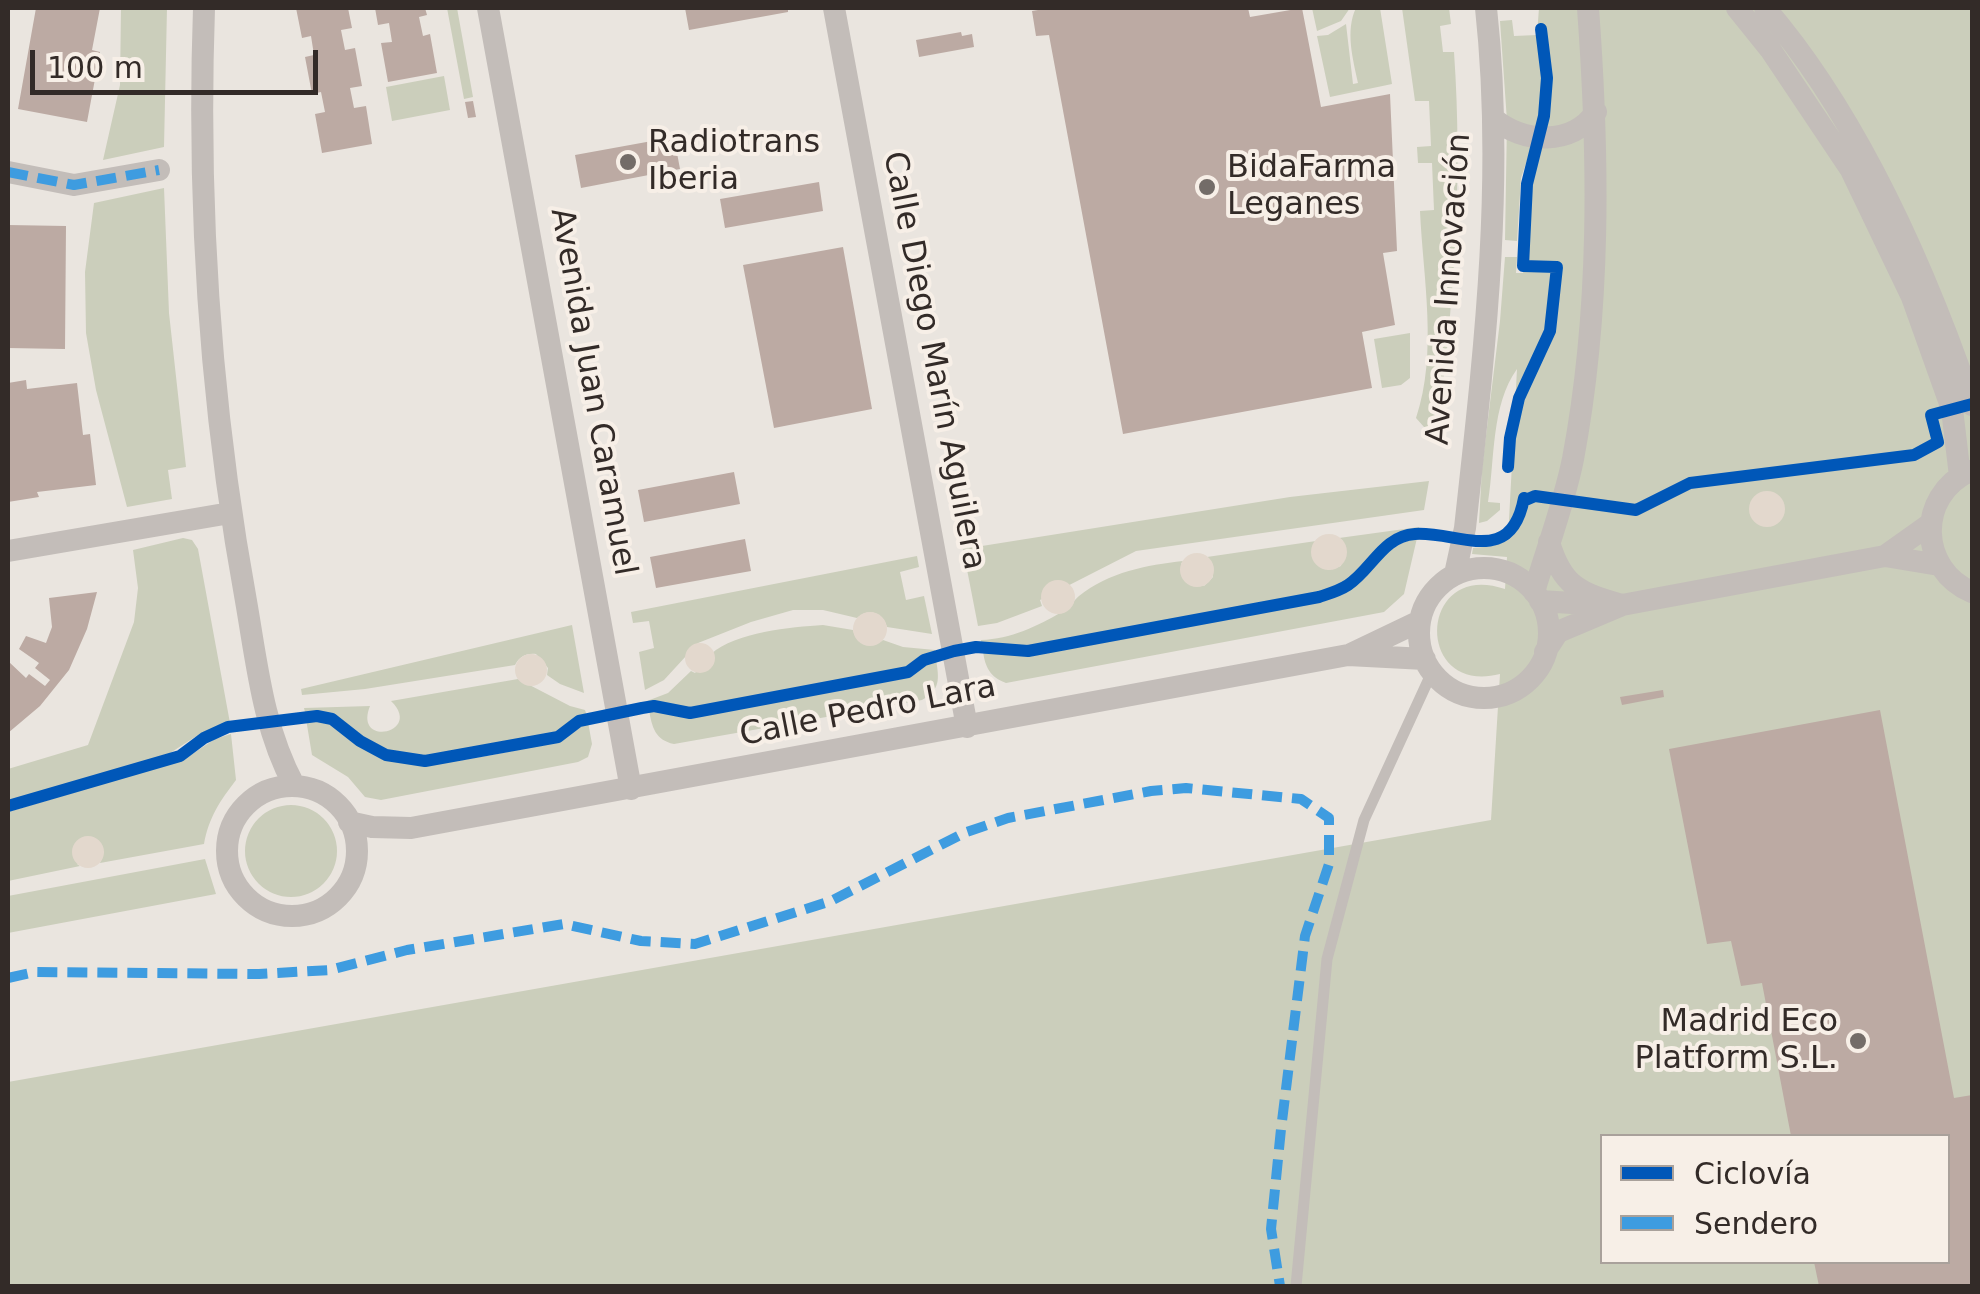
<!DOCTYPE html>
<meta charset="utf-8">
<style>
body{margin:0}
#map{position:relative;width:1980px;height:1294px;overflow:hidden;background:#eae5df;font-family:"DejaVu Sans",sans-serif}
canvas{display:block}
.frame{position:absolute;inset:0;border:10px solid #332b28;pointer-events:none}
.legend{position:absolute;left:1600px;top:1134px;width:350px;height:130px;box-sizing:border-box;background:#f7efe7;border:2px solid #a9a19b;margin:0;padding:12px 18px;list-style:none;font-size:30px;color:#332b28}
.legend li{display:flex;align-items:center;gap:20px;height:50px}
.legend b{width:50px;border:2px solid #a9a19b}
.scale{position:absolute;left:30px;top:50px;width:288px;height:45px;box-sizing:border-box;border:5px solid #332b28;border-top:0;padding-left:12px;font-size:30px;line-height:35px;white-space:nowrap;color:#332b28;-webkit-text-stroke:8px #f7efe7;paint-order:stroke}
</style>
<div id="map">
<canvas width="1980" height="1294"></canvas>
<div class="frame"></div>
<ul class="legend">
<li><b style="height:12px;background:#0057b8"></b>Ciclovía</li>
<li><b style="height:12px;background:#3e9ce0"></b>Sendero</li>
</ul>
<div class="scale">100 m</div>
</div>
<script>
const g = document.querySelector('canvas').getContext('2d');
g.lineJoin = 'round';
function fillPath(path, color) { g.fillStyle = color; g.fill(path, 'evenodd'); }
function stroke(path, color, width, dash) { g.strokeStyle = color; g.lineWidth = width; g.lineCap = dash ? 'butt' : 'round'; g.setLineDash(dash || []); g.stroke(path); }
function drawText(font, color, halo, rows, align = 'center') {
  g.font = font + ' "DejaVu Sans",sans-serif'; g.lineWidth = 8; g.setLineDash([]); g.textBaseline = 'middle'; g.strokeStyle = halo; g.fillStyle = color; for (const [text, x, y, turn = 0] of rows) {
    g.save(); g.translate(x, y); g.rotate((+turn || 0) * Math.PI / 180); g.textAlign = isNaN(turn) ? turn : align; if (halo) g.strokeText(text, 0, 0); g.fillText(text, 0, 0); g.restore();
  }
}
const green = new Path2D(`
 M121 8H167L164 147 103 160 120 85Z
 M447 8H457L473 97 464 99Z
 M1312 8H1350L1341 21 1317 31Z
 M1356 8H1380L1392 84 1330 97 1317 36 1328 35 1346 24 1353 84 1358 83C1353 59 1345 31 1356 8Z
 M1402 8H1449L1451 24 1440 26 1443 52H1454C1463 180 1454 305 1437 432L1424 427 1416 418C1438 353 1423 278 1420 211L1434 210 1432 163H1418L1417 147 1431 146 1429 101H1415Z
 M1539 8H1972V1286H8V1082L1491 820 1500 674C1413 696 1418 559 1505 589L1507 557 1472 554 1473 548 1493 546 1508 539 1517 369C1491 405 1495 459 1488 502L1500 503V510L1487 521 1479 523 1482 468 1500 321 1505 257H1517L1516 273H1523L1531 148 1521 178 1517 241 1505 240 1507 121 1500 21 1512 20 1514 36 1537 35ZM1602 1136H1948V1262H1602Z
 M444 76 450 110 392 121 386 87Z
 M164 188 169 313 186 467 168 470 172 499 127 507 96 390 86 333 85 272 94 203Z
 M1410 333V378L1401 385 1382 388 1374 339Z
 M1429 481 1424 510 1136 551 1040 600 1042 606 997 623 978 626 963 549 1290 497Z
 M1419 527V530L1396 534 1346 581 1318 593 1028 646 981 643V640C1011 639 1037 626 1062 612 1069 609 1074 600 1079 596 1109 572 1147 565 1183 561L1181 564 1204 586 1213 577 1207 557 1316 541 1313 545 1328 570 1341 566 1343 541 1339 538Z
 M183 538 192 540 198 549 230 723 195 737 167 755 8 801V769L88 745 134 622 138 588 133 550Z
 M1417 538 1404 594 1384 612 1006 683C990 677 985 667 983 651L1029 655 1320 601C1330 598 1342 595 1351 588 1378 570 1382 546 1417 538Z
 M917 556 919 567 900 572 906 600 924 596 932 634 887 627C882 612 869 608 857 618L823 610H793L751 622 698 643 664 680 645 690 639 652 654 648 649 621 633 623 631 612Z
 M572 625 584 693 560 684 547 675 548 668 536 654C526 653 520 656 515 665L365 689 302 695 301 689Z
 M823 625 853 630C857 645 871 649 883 640L903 647 935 650V653L921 655 906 667 690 708 655 701 648 704 647 701 668 693 691 671 695 673C700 667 705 659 711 654 736 632 791 627 823 625Z
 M936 659C939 679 941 689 922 700L674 744C655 740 652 727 649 710L691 715 909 674 925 661Z
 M518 679 570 706 585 710 587 716C573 719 566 731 554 735 524 745 429 762 400 756 357 748 349 711 305 712L304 708 370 706C353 748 424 733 391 701Z
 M320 718C344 722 360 749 385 758 424 772 514 752 554 741 567 737 575 726 588 722L592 744 588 757 578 762 381 800 365 797 348 777 312 755 306 719Z
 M231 734 236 780C220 801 209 817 204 844L100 863 104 851 77 864 80 866 8 881V812L183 760 215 739Z
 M245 851a46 46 0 1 1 92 0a46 46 0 1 1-92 0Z
 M205 859 216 894 8 933V896Z`);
const plaza = new Path2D(`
 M1749 509a18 18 0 1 1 36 0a18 18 0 1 1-36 0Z
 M1311 552a18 18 0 1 1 36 0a18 18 0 1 1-36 0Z
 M1180 570a17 17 0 1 1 34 0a17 17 0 1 1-34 0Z
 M1041 597a17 17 0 1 1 34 0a17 17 0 1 1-34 0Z
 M853 629a17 17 0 1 1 34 0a17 17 0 1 1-34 0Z
 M685 658a15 15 0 1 1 30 0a15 15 0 1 1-30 0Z
 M515 670a16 16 0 1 1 32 0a16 16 0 1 1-32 0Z
 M72 852a16 16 0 1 1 32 0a16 16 0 1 1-32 0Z`);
const building = new Path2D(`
 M36 8H100L92 50 100 52 87 122 18 109Z
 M296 8H348L352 28 341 30 345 50 355 48 362 86 350 88 354 108 366 106 372 144 322 153 315 114 325 112 321 92 312 94 305 57 314 55 311 36 302 38Z
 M375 8H425L427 15 419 17 423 36 430 34 437 73 388 82 381 43 392 42 389 23 378 25Z
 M685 8H788V12L689 30Z
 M1050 8H1248L1250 17 1302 8 1321 107 1390 94 1397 251 1383 253 1395 325 1362 332 1372 388 1123 434 1049 35 1036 36 1032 11Z
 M961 32 962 36 972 34 974 47 919 57 916 40Z
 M473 101 476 117 468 118 465 102Z
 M674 137 680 169 581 188 575 155Z
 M819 182 823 211 725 228 720 199Z
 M8 225 66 226 65 349 8 348Z
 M843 247 872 409 774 428 743 265Z
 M26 380 27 389 77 383 83 435 90 434 96 485 37 492 39 497 8 502V383Z
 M734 472 740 504 644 522 638 490Z
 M745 539 751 571 656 588 650 557Z
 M97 592 87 629 69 670 40 706 8 733V661L26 678 29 674 45 686 50 680 35 668 39 663 19 649 26 636 46 643 52 627 49 598Z
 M1663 690 1664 697 1622 705 1620 697Z
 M1880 710 1954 1098 1972 1095V1286H1819L1814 1262H1948V1136H1791L1762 983 1741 986 1731 941 1707 944 1669 749Z`);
const service = new Path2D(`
 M1296 1286 1327 959 1364 820 1432 672`);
const minor = new Path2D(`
 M204 8C197 207 210 404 246 601 257 664 263 728 294 785
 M488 8 631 789
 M834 8 967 727
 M1737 8 1770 49 1851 170 1912 297 1952 409 1960 476
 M1765 8C1858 116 1926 271 1972 405
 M1493 118C1523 144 1572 146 1596 112
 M8 172 74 185 159 170
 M1970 471C1916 496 1919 570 1972 592
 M1549 542C1562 586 1579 593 1622 605
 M8 551 230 513
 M1885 556 1930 524
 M1419 633a65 65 0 1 1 130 0a65 65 0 1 1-130 0Z
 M1455 574 1465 528C1484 355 1505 182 1486 8
 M1534 592C1547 548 1564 504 1573 459 1601 310 1599 158 1588 8
 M1540 601 1604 605
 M1545 652 1558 632 1622 605 1885 556 1939 565
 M1351 654 1420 621
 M227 851a65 65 0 1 1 130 0a65 65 0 1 1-130 0Z
 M349 822 372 827 411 828 1348 655 1425 659`);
const quiet = new Path2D(`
 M8 172 74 185 159 170
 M8 978 35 972 259 974 330 970 407 950 564 924 641 941 695 944 831 901 964 833 1008 818 1151 791 1186 788 1301 799 1329 818V864L1305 936 1281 1129 1271 1229 1280 1286`);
const cycleway = new Path2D(`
 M1508 467 1510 438 1519 398 1550 331 1557 267 1523 266 1527 184 1544 116 1547 78 1541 29
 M1528 499 1535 496 1636 510 1690 483 1914 455 1938 442 1931 415 1972 404
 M8 806 180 756 204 738 228 727 317 716 332 719 360 741 386 755 425 761 558 737 579 721 642 708 654 706 690 713 908 672 924 660 954 651 976 647 1028 651 1319 597C1328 594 1339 591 1348 585 1372 569 1383 536 1415 534 1459 531 1511 568 1524 498`);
const markers = [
 [628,162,10,"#736c68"],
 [1207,187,10,"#736c68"],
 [1858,1041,10,"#736c68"]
];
const poiNames = [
 ["Radiotrans",648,144],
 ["Iberia",648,181],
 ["BidaFarma",1227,169],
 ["Leganes",1227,206],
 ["Madrid Eco",1838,1023,"right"],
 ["Platform S.L.",1838,1060,"right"]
];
const streetNames = [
 ["Avenida Innovación",1450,289,-86],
 ["Calle Diego Marín Aguilera",933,361,79],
 ["Avenida Juan Caramuel",592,392,80],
 ["Calle Pedro Lara",868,712,-11]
];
fillPath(green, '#cbcebb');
fillPath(plaza, '#e3d8cd');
fillPath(building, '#bcaaa3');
stroke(service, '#c3bdb9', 11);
stroke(minor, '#c3bdb9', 22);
stroke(quiet, '#3e9ce0', 10, [20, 10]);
stroke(cycleway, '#0057b8', 12);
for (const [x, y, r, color] of markers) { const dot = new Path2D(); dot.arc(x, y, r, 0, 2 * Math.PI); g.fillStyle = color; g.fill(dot); stroke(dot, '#f7efe7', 4); }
drawText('32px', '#332b28', '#f7efe7', poiNames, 'left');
drawText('32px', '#332b28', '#f7efe7', streetNames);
</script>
